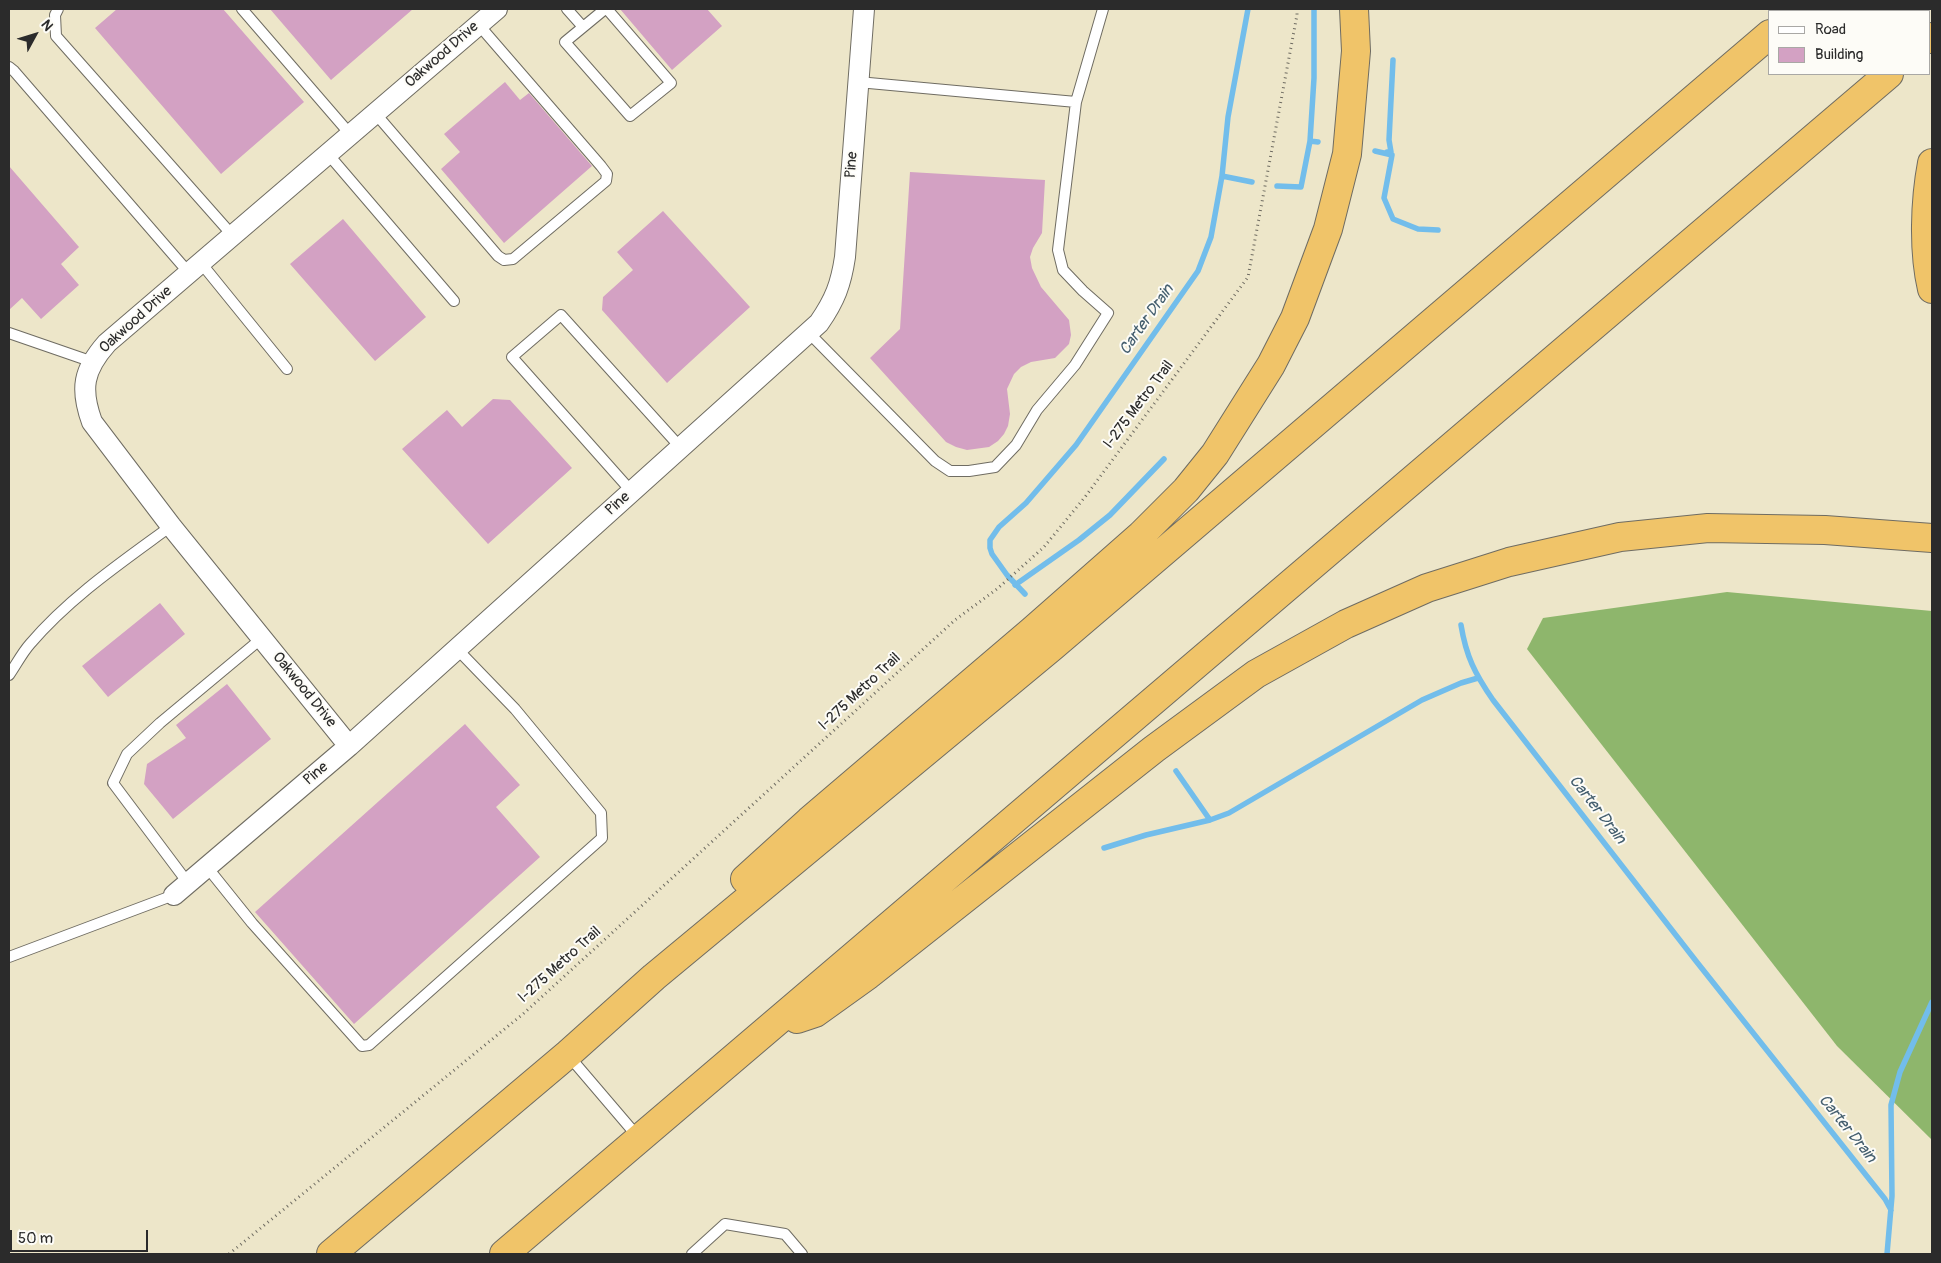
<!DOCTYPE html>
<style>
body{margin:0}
#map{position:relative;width:1941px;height:1263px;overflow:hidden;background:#ede6c9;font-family:Pangolin,sans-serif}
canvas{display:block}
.frame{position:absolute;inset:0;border:10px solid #2b2b2b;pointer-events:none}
.legend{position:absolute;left:1768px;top:10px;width:162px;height:65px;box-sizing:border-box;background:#fdfcf7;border:1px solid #a9a8a5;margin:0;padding:6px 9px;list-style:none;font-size:15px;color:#2b2b2b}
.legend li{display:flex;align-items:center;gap:10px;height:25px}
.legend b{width:25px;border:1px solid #a9a8a5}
.north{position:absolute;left:10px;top:10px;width:50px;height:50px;-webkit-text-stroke:4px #fdfcf7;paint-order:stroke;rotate:51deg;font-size:14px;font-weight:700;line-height:20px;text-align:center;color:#2b2b2b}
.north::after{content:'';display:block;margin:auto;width:18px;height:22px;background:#2b2b2b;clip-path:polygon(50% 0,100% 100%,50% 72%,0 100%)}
.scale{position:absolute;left:10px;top:1230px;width:138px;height:22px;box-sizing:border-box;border:2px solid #2b2b2b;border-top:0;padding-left:6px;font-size:15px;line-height:18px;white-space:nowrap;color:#2b2b2b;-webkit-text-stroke:4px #fdfcf7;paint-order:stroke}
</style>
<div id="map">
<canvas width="1941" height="1263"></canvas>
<div class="frame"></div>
<ul class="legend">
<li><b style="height:6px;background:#fff"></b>Road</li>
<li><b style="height:14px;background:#d3a1c3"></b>Building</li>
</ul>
<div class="north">N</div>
<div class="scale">50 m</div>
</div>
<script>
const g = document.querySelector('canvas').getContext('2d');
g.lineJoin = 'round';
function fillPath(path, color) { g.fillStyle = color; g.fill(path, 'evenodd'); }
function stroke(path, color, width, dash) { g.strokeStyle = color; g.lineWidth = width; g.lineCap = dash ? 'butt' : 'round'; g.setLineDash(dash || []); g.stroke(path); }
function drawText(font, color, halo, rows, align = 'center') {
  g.font = font + ' Pangolin,sans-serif'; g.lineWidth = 4; g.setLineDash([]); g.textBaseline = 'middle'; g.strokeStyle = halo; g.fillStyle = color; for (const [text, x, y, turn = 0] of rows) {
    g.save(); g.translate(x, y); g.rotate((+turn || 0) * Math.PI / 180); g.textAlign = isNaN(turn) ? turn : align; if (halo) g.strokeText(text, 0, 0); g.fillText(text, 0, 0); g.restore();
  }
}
const forest = new Path2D(`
 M1727 592 1932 611V1140L1837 1046 1527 649 1543 618Z`);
const stream = new Path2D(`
 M1310 141 1318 142
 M1375 151 1392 155 1384 198 1393 219 1418 229 1438 230
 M1387 152H1391L1389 140 1393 60
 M1222 176 1252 182
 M1277 186 1301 187 1310 141 1314 78V9
 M1015 585 1079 540 1110 515 1164 459
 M1025 594 1007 575 992 554 990 548V540L999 527 1026 503 1076 445 1198 271 1211 237 1222 176 1228 117 1248 9
 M1461 625C1466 656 1475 674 1493 700L1696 961 1885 1199 1891 1210
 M1176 771 1210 820
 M1104 848 1146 835 1210 820 1229 813 1422 700 1461 683 1478 678
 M1887 1254 1892 1196 1891 1105 1900 1072 1932 1002`);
const building = new Path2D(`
 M117 9H223L304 102 221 174 95 28Z
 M270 9H413L331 80Z
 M620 9H707L722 26 672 70Z
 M505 82 520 100 529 93 592 166 504 243 441 169 460 152 444 134Z
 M9 166 79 247 61 264 79 285 41 319 22 298 9 310Z
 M910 172 1045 180 1042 233 1033 248 1030 257 1032 268 1041 287 1069 320 1071 335 1069 344 1055 358 1031 362 1021 367 1014 374 1007 389 1010 414 1008 426 1004 434 998 441 989 447 967 450 956 447 946 442 870 358 900 329Z
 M663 211 750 307 667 383 602 310 603 297 633 270 617 252Z
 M343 219 426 317 375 361 290 264Z
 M493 399 510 400 572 468 488 544 402 449 447 410 462 427Z
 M160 603 185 634 108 697 82 666Z
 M227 684 271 739 173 819 144 784 147 764 186 738 176 725Z
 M465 724 520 785 496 807 540 857 354 1024 255 912Z`);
const path = new Path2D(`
 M229 1254 523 1014 955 620 997 589 1044 547 1085 497 1248 277 1297 15V9`);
const lane = new Path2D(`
 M58 9 55 15 56 36 233 236
 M242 9 350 134
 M567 9 583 27
 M605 9 565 42 630 116 671 83 607 9
 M9 67 14 71 189 273
 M1076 102 1103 9
 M375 113 498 256 504 260 513 259 606 181 607 174 601 166 478 24
 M328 154 454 301
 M201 263 287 369
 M9 333 93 362
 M809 333 935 461 950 471H969L995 467 1016 445 1037 410 1075 365 1108 313 1083 291 1063 270 1058 250 1076 102 858 82
 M632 492 512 357 561 315 681 448
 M9 675C16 665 22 653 30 644 70 597 122 562 171 526
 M207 867 252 923 362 1046 369 1045 602 838 601 813 515 709 457 649
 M188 883 113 783 127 754 160 723 262 638
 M9 957 174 895
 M568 1055 638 1137
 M692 1254 725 1224 785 1234 802 1254`);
const street = new Path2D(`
 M349 746 171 526 92 422C80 389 83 370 107 343L497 9
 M174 895 349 746 819 323C835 300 841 284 845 257L864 9`);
const highway = new Path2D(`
 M1796 11 1799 9
 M1930 39 1932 37
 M1932 163C1925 200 1923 251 1932 289
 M745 879 809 821 1032 631 1141 535 1186 490 1215 454 1271 365 1295 318 1328 229 1347 154 1356 51 1354 9
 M797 1019 815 1013 868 975 1154 749 1256 674 1346 624 1427 588 1509 562 1620 537 1708 528 1825 530 1932 538
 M331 1254 568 1054 654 977 1052 647 1770 34
 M504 1254 1889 74`);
const streetNames = [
 ["Oakwood Drive",442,55,-41],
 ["Pine",852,165,-86],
 ["Oakwood Drive",136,320,-42],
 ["I-275 Metro Trail",1139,405,-53],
 ["Pine",618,504,-42],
 ["Oakwood Drive",304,690,51],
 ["I-275 Metro Trail",860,692,-43],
 ["Pine",316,774,-40],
 ["I-275 Metro Trail",560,965,-42]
];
const waterNames = [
 ["Carter Drain",1147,320,-55],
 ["Carter Drain",1597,810,52],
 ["Carter Drain",1847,1129,51]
];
fillPath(forest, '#8eb66c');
stroke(stream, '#72bdeb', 5.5);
fillPath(building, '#d3a1c3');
stroke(lane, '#6f6c62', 12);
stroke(street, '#6f6c62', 22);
stroke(highway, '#6f6c62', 30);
stroke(path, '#6f6c62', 3, [1, 4]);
stroke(lane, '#fff', 10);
stroke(street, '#fff', 20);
stroke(highway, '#f0c469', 28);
drawText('15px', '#2b2b2b', '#fdfcf7', streetNames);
drawText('italic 16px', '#445e6e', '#fdfcf7', waterNames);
</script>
